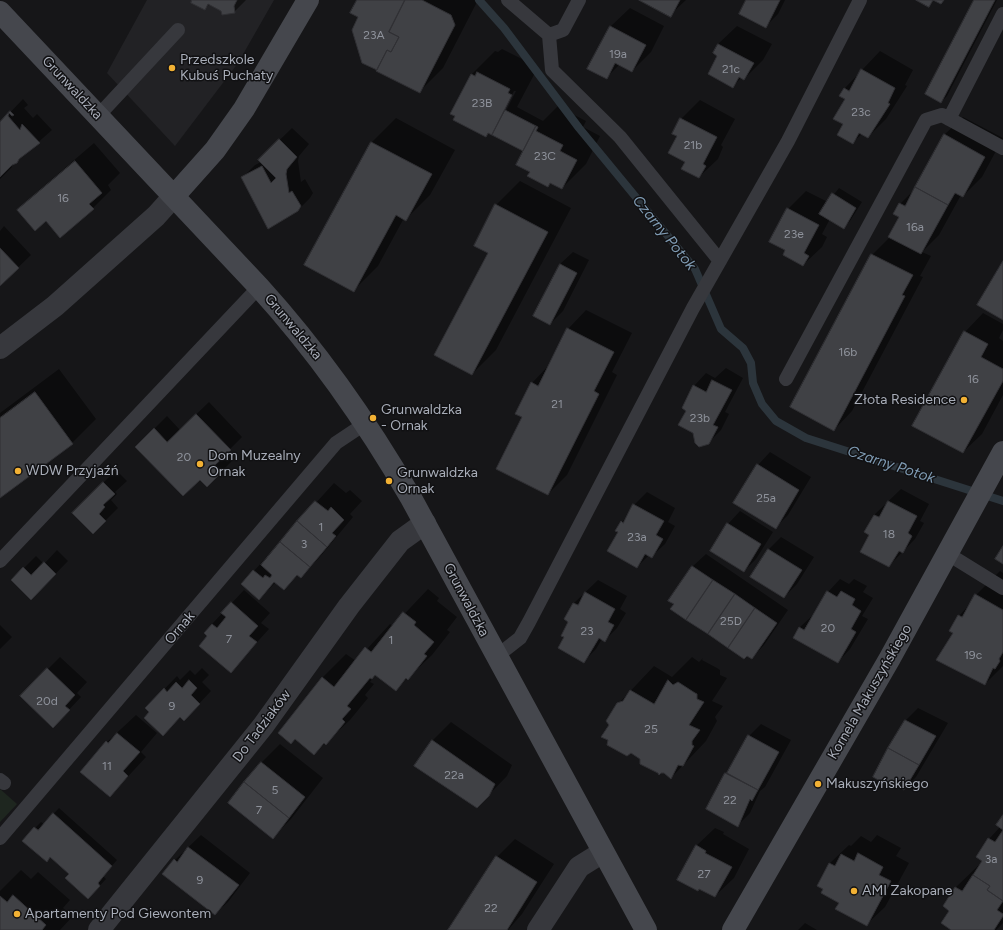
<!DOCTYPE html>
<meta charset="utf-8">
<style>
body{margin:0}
canvas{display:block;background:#161618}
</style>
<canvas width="1003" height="930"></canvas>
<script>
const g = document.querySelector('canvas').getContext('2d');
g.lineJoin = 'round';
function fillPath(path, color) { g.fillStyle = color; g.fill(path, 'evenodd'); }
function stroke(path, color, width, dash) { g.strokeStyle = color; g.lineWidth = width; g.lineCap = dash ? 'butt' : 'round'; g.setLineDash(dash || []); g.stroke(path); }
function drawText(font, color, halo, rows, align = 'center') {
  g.font = font + ' Figtree,sans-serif'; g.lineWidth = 3; g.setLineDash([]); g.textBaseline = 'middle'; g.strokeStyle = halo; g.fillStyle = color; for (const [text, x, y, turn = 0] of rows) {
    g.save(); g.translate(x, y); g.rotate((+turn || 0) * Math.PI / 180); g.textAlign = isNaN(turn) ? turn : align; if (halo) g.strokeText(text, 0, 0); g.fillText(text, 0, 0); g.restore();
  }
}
const built = new Path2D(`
 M147 0H274L238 63 175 146 107 73Z`);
const green = new Path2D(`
 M0 789 17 804 0 822Z`);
const shadow = new Path2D(`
 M193 0H246L234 12 222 10 210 4 204 9Z
 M358 0H478L443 68 419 92 360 16Z
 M641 0H686L670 15Z
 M748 0H785L778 14 765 27Z
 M975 0H997L947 96 941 102Z
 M630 8 664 26 651 52 632 71 620 64 606 78 588 69 611 26Z
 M737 26 772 44 763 60 744 79 742 77 733 86 718 44Z
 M502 49 534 65 531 69 536 71 517 107 543 121 561 103 559 107 586 121 583 127 600 136 586 164 562 188 551 183 548 186 531 172 526 146 523 150 489 132 486 136 471 75 495 51 498 52ZM514 91H516L506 111H503Z
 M880 51 913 70 905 85 907 86 886 119 868 137 862 134 852 143 844 124 846 99 841 95 845 88Z
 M23 99 28 105 24 108 33 118 37 114 52 130 16 162 10 165 12 167 0 179V123Z
 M700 100 735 119 721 145 723 147 718 159 699 177 686 162 678 136 681 119Z
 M963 117 1003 138 982 177 963 196 961 195 939 235 922 252 931 256 920 276 923 277 852 411 834 430 792 407 872 255 890 237 900 217V204L917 187 944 135Z
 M396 118 455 150 430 195 406 219 404 218 378 266 354 290 306 264 372 142Z
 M292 128 309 144 299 156 298 161 301 182 305 179 313 193 310 198 297 211 242 178 255 165 261 162 259 160Z
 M94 143 120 173 108 185 111 190 93 208 46 220 19 210 37 192Z
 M520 181 571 208 496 350 472 374 496 205Z
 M839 188 862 202 850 221 844 227 830 219 822 234 827 237 822 247 803 265 788 209 806 191 828 202Z
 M4 226 31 255 0 285V231Z
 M573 252 589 260 563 311 550 324 560 264Z
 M586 310 632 333 612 372 617 375 567 475 548 494 523 417 532 383 550 364 568 329Z
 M983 313 1003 324V330L999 338 1003 341V395L982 434 963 452 965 332Z
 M726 368 743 378 725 412 729 414 721 430 708 443 694 433 688 410 694 386 706 373 715 378Z
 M59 369 96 419 72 443 0 497V413Z
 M209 402 242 437 227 452 234 459 207 486 149 434 167 416 180 430Z
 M770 452 811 477 788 515 775 528 758 465Z
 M116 470 127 481 115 492 117 494 111 500 118 508 93 533 73 513Z
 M334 483 346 493 350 490 362 501 350 514 353 517 319 558 300 577 298 575 284 588 276 582 259 599 242 584Z
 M901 489 929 504 920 521 924 523 915 539 889 566 871 534 874 515Z
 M647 492 675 508 668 522 675 526 665 544 652 556 649 555 637 567 622 522 629 515 634 505Z
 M740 511 773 532 756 559 744 571 728 524Z
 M781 537 814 557 797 584 784 597 769 549Z
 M57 550 68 561 31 599 12 580 36 556 44 564Z
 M706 554 788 610 764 645 752 658 670 600 693 566Z
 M1000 571 1003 573V666L985 684 954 633 959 616 970 604 976 595Z
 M840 579 849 584 854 579 867 586 863 592 873 598 862 616 868 619 850 649 838 662 794 638 800 627 813 615 814 616 828 592Z
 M598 580 627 596 620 609 626 613 617 628 605 640 602 639 596 649 583 662 565 637 570 622 565 619 574 603Z
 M428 589 439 598 437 601 457 617 447 630 450 632 432 655 396 689 376 674 370 682 374 684 365 695 368 698 350 720 314 754 322 678 346 654 356 661 390 624 393 626Z
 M244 590 270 613 261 623 269 629 231 671 209 636 212 624Z
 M0 625 12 637 0 649Z
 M60 657 87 682 77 693 81 697 65 714 21 696Z
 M692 657 699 662 703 658 702 660 717 668 720 670V675L727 678 712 701 723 706 715 717 717 721 706 741 671 778 641 758 610 725 620 702 654 666 672 677Z
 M202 668 209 675 202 682 211 691 196 707 180 716 151 712 146 708 177 676 180 680 190 670 195 675Z
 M918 708 948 723 916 777 904 789 891 782 888 784 905 721Z
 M136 715 157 733 141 752 146 757 110 796 107 742Z
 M451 722 512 765 507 776 477 807 415 765 433 740Z
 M761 724 791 740 765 787 760 791 750 813 738 825 707 808 749 736Z
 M280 744 323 778 291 819 273 837 229 803 262 762Z
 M59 808 117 860 103 876 106 879 94 892 51 856 35 828 41 822 44 824Z
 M1003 817V923L996 930H953L951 910 944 906 956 887 983 861 989 839 1000 827Z
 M715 828 724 832 723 834 749 849 734 878 715 896 696 846Z
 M201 835 250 873 228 902 215 914 175 860Z
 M877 835 901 848 896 856 909 863 885 907 866 925 818 885 830 863 849 845 851 846 861 836 871 842Z
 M515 839 554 864 522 914 508 930H449L497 857Z
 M21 870 31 879 38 872 70 900 63 908 73 916 60 930H0V891Z
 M805 923 817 930H798Z`);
const stream = new Path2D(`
 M479 0 504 28 579 128 695 269 721 329 743 348 751 363 753 383 762 404 776 421 806 438 1003 501`);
const building = new Path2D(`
 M192 0H237L234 6 235 13 222 15 221 11 208 4 205 10 191 3Z
 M357 0H405L389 32 399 37 391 52 387 50 377 70 362 63 352 30 358 17 350 13Z
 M405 0H422L451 15 455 25 420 93 376 71 387 50 391 52 399 37 389 32Z
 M639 0H680L671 17Z
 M746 0H780L766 28 739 14Z
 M916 0H944L941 4 933 0 929 7Z
 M974 0H995L941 103 925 94Z
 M610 26 646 45 632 72 615 63 607 79 587 69Z
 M718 44 754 63 744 80 739 77 733 88 708 74 717 56 713 53Z
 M861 69 895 88 888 103 890 104 868 138 859 133 853 144 837 135 843 124 833 119 845 99 839 96 844 88 849 91Z
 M477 72 510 89 508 93 512 95 492 135 488 133 486 137 453 120 455 116 450 114 471 74 475 76Z
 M505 110 536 126 523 151 492 135Z
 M10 111 14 115 12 116 9 113 8 116 20 130 22 124 40 143 19 159 17 163 12 165 0 177V122Z
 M680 118 717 137 703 164 706 166 699 178 681 169 685 162 668 153 677 136 672 134Z
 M536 126 538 127 536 131 563 145 560 151 577 160 562 189 550 183 548 187 527 176 530 172 516 165Z
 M944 134 985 157 963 197 955 193 948 205 915 187Z
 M279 139 297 157 287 169 286 174 289 193 292 191 301 206 298 211 268 229 241 177 262 166 271 183 276 178 258 160Z
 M371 142 432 174 406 221 396 215 354 292 304 265Z
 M75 161 102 193 89 204 94 209 60 238 46 221 35 231 17 210Z
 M915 187 948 205 921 254 888 237 899 217 893 214 899 203 905 206Z
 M832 193 856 208 844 229 819 214Z
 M495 204 548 232 472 375 434 355 488 253 474 246Z
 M787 208 819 225 804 253 809 256 803 266 783 255 785 250 769 242Z
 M0 248 19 268 0 286Z
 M871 254 913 275 902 295 905 296 834 431 790 407Z
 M1003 261V320L977 305Z
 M560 264 577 273 550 325 533 316Z
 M567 328 614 352 594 391 599 394 548 495 496 469 522 417 515 414 531 382 538 386Z
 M964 331 988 344 981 357 1003 369V381L963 453 912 426Z
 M712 380 732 390 713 425 718 427 709 444 699 447 695 443 693 433 678 425 686 411 682 408 693 385 706 392Z
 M35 392 73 444 0 498V418Z
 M196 414 231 450 215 465 222 472 207 487 200 480 183 496 135 447 154 428 167 442Z
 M757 464 799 490 776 529 733 503Z
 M103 482 115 494 103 505 105 507 99 514 106 521 93 534 72 513Z
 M315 501 328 511 331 507 344 520 332 533 336 536 327 547 297 521Z
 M888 501 917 516 908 533 912 536 903 553 899 551 889 567 860 552 869 535 864 532 874 515 879 517Z
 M633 504 664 521 656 535 663 539 652 558 645 554 637 568 607 551 618 532 615 531 621 521 623 523Z
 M297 521 327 547 310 567 280 542Z
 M727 523 761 544 744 572 710 551Z
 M280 542 310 567 301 578 297 575 284 590 274 582 259 600 241 584 253 570 263 578 265 575 270 578 272 575 261 565Z
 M1003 546V564L995 559Z
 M768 549 802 570 784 598 750 577Z
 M44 562 56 574 31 600 11 580 23 567 31 575Z
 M692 566 713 580 686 620 670 609 674 604 668 601Z
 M713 580 735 594 708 634 686 620Z
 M827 591 837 597 841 591 855 599 852 605 861 611 851 629 856 632 838 663 793 638 799 627 804 630Z
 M585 592 615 609 608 622 614 625 605 642 599 638 584 663 558 648 564 637 561 636 568 622 564 619 573 603 578 605Z
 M735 594 755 608 728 648 708 634Z
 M975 594 1003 610V652L999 659 1000 661 995 669 993 668 985 685 936 660 953 633 949 631 958 615 962 617Z
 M231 602 258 626 249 636 257 642 231 673 199 646 207 636 204 633 212 624 217 628 226 617 221 613Z
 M755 608 777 623 752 659 747 656 744 659 728 648Z
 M403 612 416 622 414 625 434 642 424 654 427 656 408 680 406 678 396 691 375 675 372 679 370 678 347 706 351 709 342 719 345 722 326 745 324 743 314 755 295 739 291 744 278 733 322 677 334 687 365 647 371 652Z
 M47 668 75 695 65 706 70 710 53 728 20 696Z
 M189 680 197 688 191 695 200 704 184 721 180 717 163 736 144 718 149 712 145 708 164 688 167 692 176 682 182 688Z
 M668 680 673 685 678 682 695 693 697 694V699L704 702 689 725 700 730 692 741V745L694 746 683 766 678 765 671 779 664 773H661L659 775 658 773 640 764V759L631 753 627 756 607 745 608 740 601 737 609 725 606 721 617 703 623 701 630 690 654 704Z
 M905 720 936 736 919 765 888 748Z
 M117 733 140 752 123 771 128 776 110 797 80 772 106 741 108 743Z
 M748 735 779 752 758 790 727 773Z
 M432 740 495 784 489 796 477 808 414 766Z
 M888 748 919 765 904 790 890 782 889 786 873 777Z
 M261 762 305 797 289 818 244 782Z
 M725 773 758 790 752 801 750 799 738 827 706 809Z
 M244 782 289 818 273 839 228 803Z
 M53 813 112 866 98 883 100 886 88 899 65 878 69 874 50 857 47 862 22 841 34 827 38 830Z
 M1003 815V901L987 890 990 886 973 875 982 861 976 857 988 838 995 842 1003 830 996 825Z
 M696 845 706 851 705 853 732 867 715 897 699 889 698 891 677 880Z
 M188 847 239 885 215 915 162 874 174 859 177 862Z
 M858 853 883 867 879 875 891 881 867 926 835 909 839 903 821 893 823 889 817 886 829 863 835 866 841 854 854 861Z
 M496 856 537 882 507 930H448Z
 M973 875 990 886 987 890 1003 901 997 910 1003 914V916L994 930H951L941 923 949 911 943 906 955 887 962 891Z
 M13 895 46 925 42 930H0V896L7 902Z`);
const lane = new Path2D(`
 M508 0 549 35 563 30 579 0
 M549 35 552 70 620 137 720 261
 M98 116 178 30
 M949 119 1003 14
 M786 379 926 120 942 115 1003 148
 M948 554 1003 588
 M0 561 259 287
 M497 656 520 638 529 622 693 308 788 141 860 0
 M0 780 4 783
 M0 838 336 443 366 423`);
const street = new Path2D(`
 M0 348 55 306 156 216 174 196
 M99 930 263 726 349 606 400 541 425 523
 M538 930 579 867 603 852`);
const secondary = new Path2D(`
 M0 12 259 287C318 352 367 422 411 498L646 930
 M174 196 215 150 244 109 308 0
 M733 930 890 658 1003 452`);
const markers = [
 [172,68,4,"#f2b134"],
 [964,400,4,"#f2b134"],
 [373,418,4,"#f2b134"],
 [200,464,4,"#f2b134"],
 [18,471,4,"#f2b134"],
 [389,481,4,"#f2b134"],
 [818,784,4,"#f2b134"],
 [854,891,4,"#f2b134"],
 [17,914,4,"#f2b134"]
];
const numberNames = [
 ["23A",374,35],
 ["19a",618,54],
 ["21c",731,69],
 ["23B",482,103],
 ["23c",861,112],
 ["21b",693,145],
 ["23C",545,156],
 ["16",63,198],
 ["16a",915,227],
 ["23e",794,234],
 ["16b",848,352],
 ["16",973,379],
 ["21",557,404],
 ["23b",700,418],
 ["20",184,457],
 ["25a",766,498],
 ["1",321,527],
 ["18",889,534],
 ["23a",637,537],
 ["3",304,544],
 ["25D",731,621],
 ["20",828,628],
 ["23",587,631],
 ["7",229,639],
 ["1",391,640],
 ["19c",973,655],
 ["20d",47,701],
 ["9",172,706],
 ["25",651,729],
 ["11",107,766],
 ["22a",454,775],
 ["5",275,790],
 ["22",730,800],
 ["7",259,810],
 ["3a",991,859],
 ["27",704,874],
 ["9",200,880],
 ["22",491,908]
];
const poiNames = [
 ["Przedszkole",180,60],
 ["Kubuś Puchaty",180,76],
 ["Złota Residence",956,400,"right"],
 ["Grunwaldzka",381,410],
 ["- Ornak",381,426],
 ["Dom Muzealny",208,456],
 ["Ornak",208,472],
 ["WDW Przyjaźń",26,471],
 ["Grunwaldzka",397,473],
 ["Ornak",397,489],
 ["Makuszyńskiego",826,784],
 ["AMI Zakopane",862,891],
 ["Apartamenty Pod Giewontem",25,914]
];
const streetNames = [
 ["Grunwaldzka",72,88,47],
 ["Grunwaldzka",293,327,50],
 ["Grunwaldzka",466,600,62],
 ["Ornak",180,628,-50],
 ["Kornela Makuszyńskiego",870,692,-60],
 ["Do Tadziaków",262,726,-53]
];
const waterNames = [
 ["Czarny Potok",664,233,51],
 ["Czarny Potok",891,465,18]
];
fillPath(built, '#222225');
fillPath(green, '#1e261f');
fillPath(shadow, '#0007');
stroke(stream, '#2c353c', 8);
fillPath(building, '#404145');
stroke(building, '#303034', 1);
stroke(lane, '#37383d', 14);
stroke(street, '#37383d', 22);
stroke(secondary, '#45474d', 22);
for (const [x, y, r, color] of markers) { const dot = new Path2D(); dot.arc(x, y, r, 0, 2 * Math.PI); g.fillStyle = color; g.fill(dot); stroke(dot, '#111113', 1.5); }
drawText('12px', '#8e929b', null, numberNames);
drawText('14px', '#a8adb8', '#111113', poiNames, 'left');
drawText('14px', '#a8adb8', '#111113', streetNames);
drawText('italic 15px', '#7f9bb3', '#111113', waterNames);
</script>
